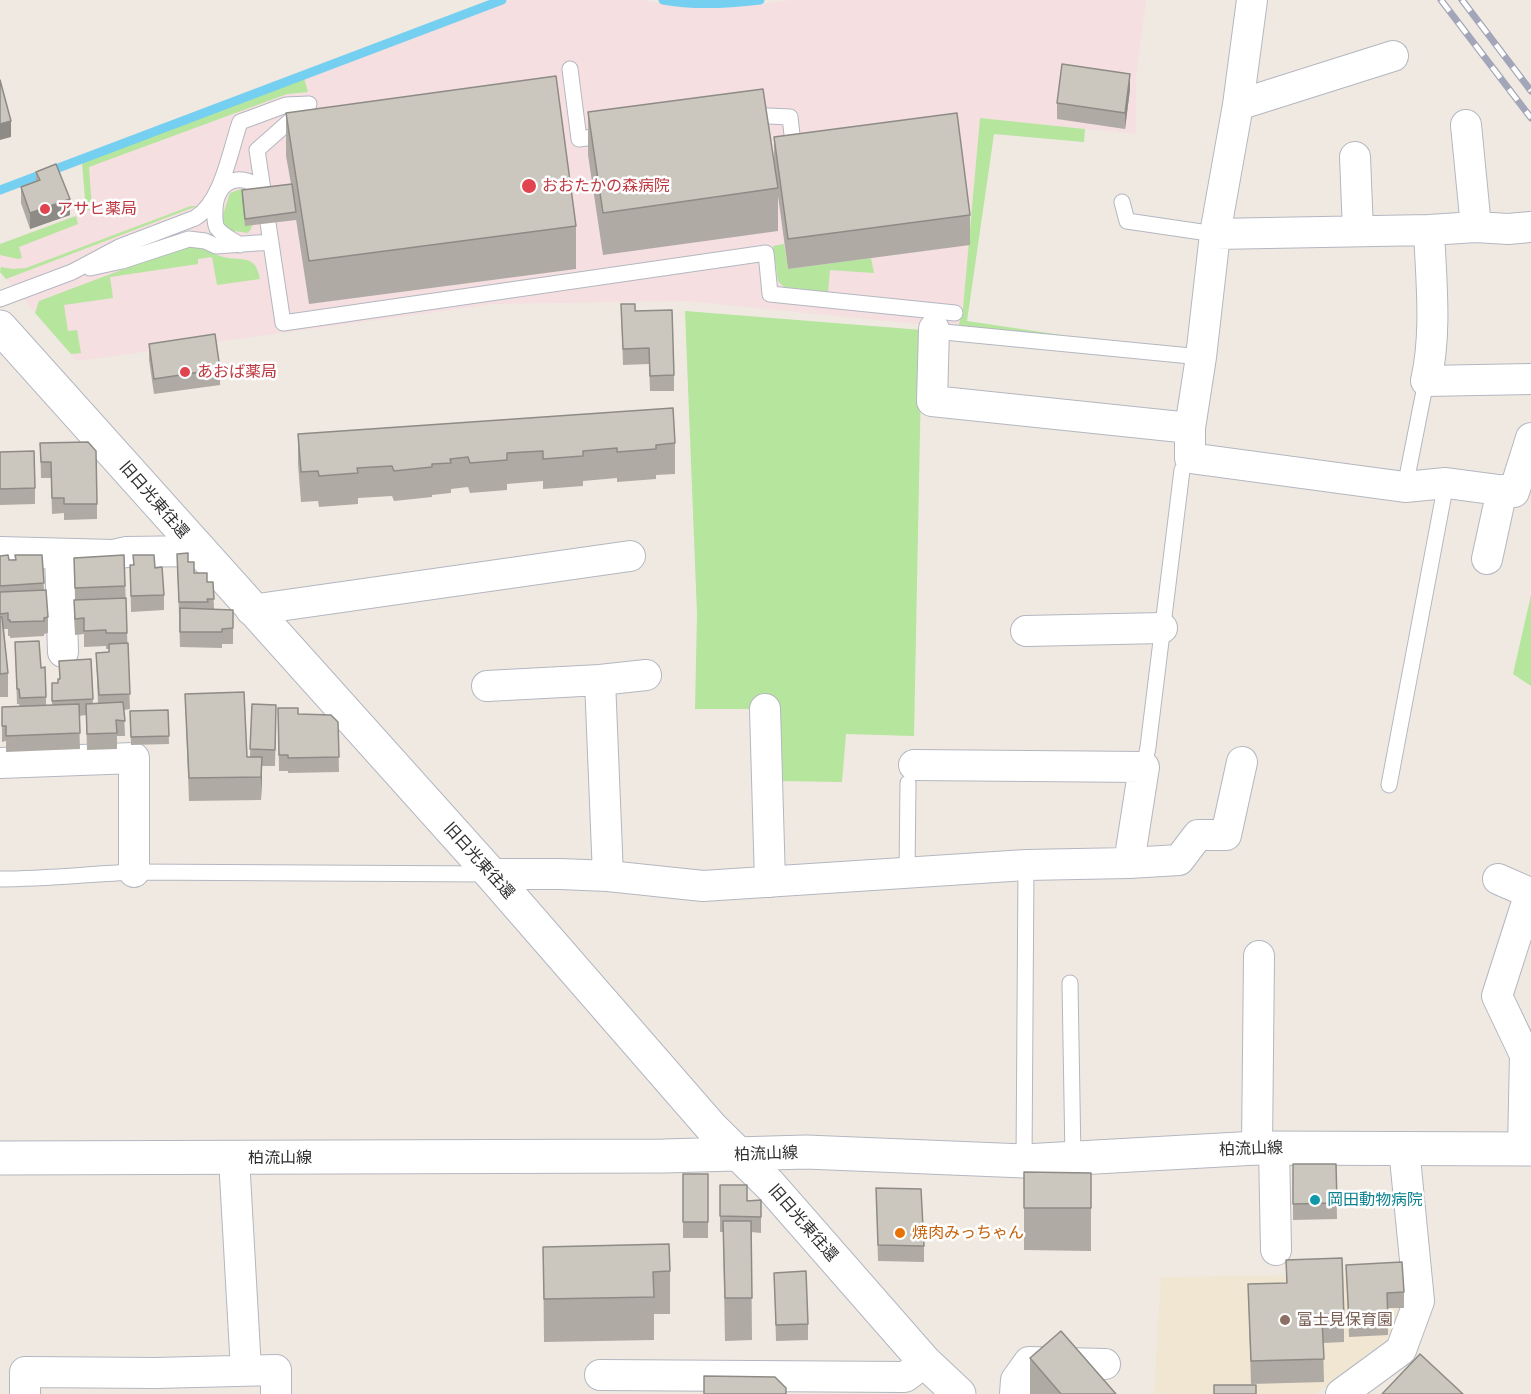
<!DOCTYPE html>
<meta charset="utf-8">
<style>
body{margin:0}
canvas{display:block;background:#efe9e1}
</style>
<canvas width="1531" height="1394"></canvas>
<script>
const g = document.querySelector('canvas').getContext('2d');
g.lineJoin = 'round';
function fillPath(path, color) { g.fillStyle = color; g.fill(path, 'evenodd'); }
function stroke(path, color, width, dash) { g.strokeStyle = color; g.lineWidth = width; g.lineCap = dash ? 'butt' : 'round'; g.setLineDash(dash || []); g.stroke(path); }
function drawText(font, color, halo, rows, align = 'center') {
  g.font = font + ' Quicksand,"Noto Sans JP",sans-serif'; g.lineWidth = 5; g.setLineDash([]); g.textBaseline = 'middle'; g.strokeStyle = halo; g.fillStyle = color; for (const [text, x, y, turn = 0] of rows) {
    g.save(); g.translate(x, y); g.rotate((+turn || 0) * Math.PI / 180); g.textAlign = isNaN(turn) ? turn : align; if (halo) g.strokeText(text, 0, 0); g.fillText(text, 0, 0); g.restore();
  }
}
const education = new Path2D(`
 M1407 1274 1400 1329 1316 1394H1154L1161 1277Z`);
const medical = new Path2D(`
 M512 0H643L678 7 727 8 793 0H1146L1136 76V134L980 118 963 308 958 328 685 301 494 304 77 361 0 272V244L86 211 82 162Z`);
const green = new Path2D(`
 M304 78 308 92 287 94 89 167 92 209 86 211 82 162Z
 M980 118 1085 129 1084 142 994 134 967 321 1122 344 958 328 963 308Z
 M241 189 247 197 252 226 251 229 248 233 227 230 221 221 230 193Z
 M191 206H197L6 279 0 272 1 267 13 269 26 268Z
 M76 216 78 224 19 247 22 258 18 259 0 255V244Z
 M784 244 788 269 871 258 874 273 830 270 828 292 784 287 778 281 773 246Z
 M193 247C204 248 210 253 220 256 239 263 255 251 260 279L217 285 212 257 198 259V264L110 277 113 298 64 305 68 331 77 330 81 353 71 354 35 313 39 301 180 248Z
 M685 311 922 330 914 736 846 734 842 782 779 781 776 709H695L697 614Z
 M1531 595V686L1513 674Z`);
const stream = new Path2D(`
 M663 0C695 6 727 4 760 0
 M0 190 502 0`);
const lane = new Path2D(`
 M570 69 579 139 608 135
 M309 104 257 150 283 323 766 253 770 294 955 313
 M748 115 790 117 794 152
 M1122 202 1127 221 1215 234
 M240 245C233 240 222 235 217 228 214 222 215 216 215 209 216 179 244 170 263 192
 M90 268 122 261 189 239 205 241 216 246 271 242
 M0 299 72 272 119 247 195 218C222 202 230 151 240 122L286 105 309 104
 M934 329 944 332 1201 357
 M1405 487 1426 381
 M1144 767 1148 747 1182 470 1190 458
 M1389 785 1446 483
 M907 873 908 783
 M0 879C45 879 89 874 134 872L489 874
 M1070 983 1073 1158
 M1024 1161 1026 865`);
const street = new Path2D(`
 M1252 0 1238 105 1215 234 1201 357 1190 428V458L1405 487 1446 483 1514 492 1531 438
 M1238 105 1393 56
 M1355 157 1358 231
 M1476 227 1508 229 1531 227
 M1429 230C1431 280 1437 332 1426 381L1531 379
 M1215 234 1429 230 1476 227 1466 125
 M934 329 932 401 1190 428
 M0 552 113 555 126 552 200 551
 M60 554 63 652
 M1487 559 1502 490
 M251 610 630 556
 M1026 631 1162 628
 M600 680 608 876
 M487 686 600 680 646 675
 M765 709 770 882
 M0 763 134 758V872
 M1129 863 1179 860 1198 835H1226L1242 762
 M491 874H560L608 876 703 886 1026 865 1129 863 1144 767 914 765
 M1498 879 1530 893 1497 996 1525 1055 1523 1149
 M1257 1148 1259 956
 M1274 1148 1276 1250
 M234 1158 246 1370
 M600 1375 905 1377 925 1362
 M25 1394V1372L155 1373 276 1370V1394
 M1015 1394 1016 1380 1029 1362 1105 1364
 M1341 1394 1401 1350 1419 1301 1404 1148`);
const secondary = new Path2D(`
 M0 327 491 874 712 1128 770 1185 925 1362 959 1394
 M0 1158 664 1156 806 1152 1024 1161 1257 1148 1531 1149`);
const rail = new Path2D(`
 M1441 0 1531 118
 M1462 0 1531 91`);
const wall = new Path2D(`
 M1130 89 1125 129 1057 119V103Z
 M588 112 774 161V137L970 215V245L788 269 778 196V231L603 255 588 155Z
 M286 113 576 226V269L309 304 296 219V220L245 226 242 198V190L291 184 286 156Z
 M36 172 70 215 30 229 21 203V187L36 182Z
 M621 304 674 375V391H650L649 364 623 365Z
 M149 344 220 369V385L154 394 149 360Z
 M298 434 675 443V474L656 475V479L617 482V478L583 481V486L543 489V481L507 484V490L470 493 468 487 451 489V493L432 495V497L394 501 392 496 358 498V504L319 507 318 501 301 502 298 464Z
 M40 443 97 504V519L64 520V513L52 514 51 478H41Z
 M0 452 35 488V504L0 505Z
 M177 554 188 562 194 573 207 582H213L214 609 233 610V644H222V648L180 647Z
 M42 555 44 590 48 617V633L44 634V636L10 638V636H8V629H4L8 673V697H0V556L9 560Z
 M124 555 130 709 124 710 125 736H117V749L87 750 86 715 79 716 80 749 6 752V741L2 742V707H20L19 704H17L15 642 41 668 46 697V706L52 705V683H58L60 679 59 661 91 659 93 704H98L96 653 109 652V649H106V646L84 647V634L75 635 74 616V600H75L74 558Z
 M130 565 155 568 164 595V610L131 612Z
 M185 694 247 757H250L252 704 276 721 275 766H262L261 800 189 801Z
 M278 708 298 714 338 722 339 772 288 773V771H279Z
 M168 710 169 744 131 745 130 711Z
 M1293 1164H1336L1337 1219 1293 1220Z
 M1024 1172 1091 1173V1251L1024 1250Z
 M683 1174H708V1238H683Z
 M720 1185 747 1201 761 1200V1233L751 1232 752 1340 725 1341 723 1232H720Z
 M876 1188 924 1246V1262L878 1261Z
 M543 1247 670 1271V1314H654V1340L544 1342Z
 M1286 1260 1344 1319V1342L1323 1343 1324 1382 1251 1384 1248 1284 1286 1283Z
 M1346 1265 1404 1292V1308H1388V1335L1349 1337Z
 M774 1273 808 1324V1340L776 1341Z
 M1030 1358 1116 1394H1030Z`);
const shadedWall = new Path2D(`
 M1130 74V89L1125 129V113Z
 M11 121V137L0 140V124Z
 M70 199V215L30 229V213Z
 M262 757V780L261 800V777Z`);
const building = new Path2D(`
 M1062 64 1130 74 1125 113 1057 103Z
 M556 76 576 226 309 261 286 113Z
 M0 80 11 121 0 124Z
 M763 89 778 188 603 213 588 112Z
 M957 113 970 215 788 239 774 137Z
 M56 164 70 199 30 213 21 187 40 180 36 172Z
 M292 184 296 212 245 219 242 190Z
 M621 304H635V311L672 310 674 375 650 376 649 348 623 349Z
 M215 334 220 369 154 379 149 344Z
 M673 408 675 443 656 445V449L617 452V448L583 451V456L543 459V451L507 453V460L470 463 468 457 450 459 451 463 432 464V467L394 471 392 466 357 468 358 473 319 476 318 471 301 472 298 434Z
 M88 442 96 451 97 504H64V498H52L51 462H41L40 443Z
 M34 451 35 488 0 489V452Z
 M188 553V562H194V573H207V582H213L214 599H207L208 602H179L177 554Z
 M8 555 9 560H16L15 555H42L44 583 0 586V556Z
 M124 555 125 586 75 588 74 558Z
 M133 555H154L155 568 162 567 164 595 131 596 130 565H134Z
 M46 590 48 617 44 618V621L10 622V620H8V613L0 614V592Z
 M126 598 127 633H106V630L84 631V618L75 619 74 600Z
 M180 608 233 610V628L222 629V632H180Z
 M0 617H2L8 673 0 674Z
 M39 641 41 668 45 667 46 697 20 698 19 689H17L15 642Z
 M128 643 130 694 99 695 96 653 109 652V644Z
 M91 659 93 699 52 701V683H58V679H60L59 661Z
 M244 692 247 757H262L261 777 189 778 185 694Z
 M123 702 125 721 116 720 117 733 87 734 86 704Z
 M79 704 80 733 6 736V726H2V707Z
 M252 704 276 705 275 750 250 749Z
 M278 708H298V714L331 715 338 722 339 757 288 758V755H279Z
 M168 710 169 736 131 737 130 711Z
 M1293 1164H1336L1337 1203 1293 1204Z
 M1024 1172 1091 1173V1208H1024Z
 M683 1174H708V1222H683Z
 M720 1185H747V1201L761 1200V1217L720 1216Z
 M876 1188 921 1189 924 1246 878 1245Z
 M723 1221H751L752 1298H725Z
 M669 1244 670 1271 653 1272 654 1297 544 1299 543 1247Z
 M1342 1258 1344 1319H1322L1324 1359 1251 1361 1248 1284 1287 1283 1286 1260Z
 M1402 1262 1404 1292 1387 1293 1388 1319 1349 1321 1346 1265Z
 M806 1271 808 1324 776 1325 774 1273Z
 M1061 1331 1116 1394H1061L1030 1358Z
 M1420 1354 1463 1394H1382Z
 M704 1376 775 1377 786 1388V1394H704Z
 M1214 1385H1256V1394H1214Z`);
const markers = [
 [529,186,8,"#e0444e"],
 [45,209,6,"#e0444e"],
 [185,372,6,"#e0444e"],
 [1315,1200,6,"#0f9aa8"],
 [900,1233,6,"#e8710a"],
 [1285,1320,6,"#8d6e63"]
];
const healthNames = [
 ["おおたかの森病院",542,186],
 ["アサヒ薬局",57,209],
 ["あおば薬局",197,372]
];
const streetNames = [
 ["旧日光東往還",154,500,49],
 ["旧日光東往還",479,861,48],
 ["柏流山線",1251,1149,-2],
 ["柏流山線",766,1154,-2],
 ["柏流山線",280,1158],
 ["旧日光東往還",803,1223,49]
];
const cultureNames = [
 ["岡田動物病院",1327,1200]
];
const foodNames = [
 ["焼肉みっちゃん",912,1233]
];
const educationNames = [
 ["富士見保育園",1297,1320]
];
fillPath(education, '#f0e6d1');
fillPath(medical, '#f5dfe0');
fillPath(green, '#b6e59e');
stroke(stream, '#75cff0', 9);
stroke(lane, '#b4b7c1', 17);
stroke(street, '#b4b7c1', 32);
stroke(secondary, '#b4b7c1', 35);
stroke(lane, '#fff', 15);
stroke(street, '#fff', 30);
stroke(secondary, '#fff', 33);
stroke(rail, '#a3a6b8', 7);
stroke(rail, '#fff', 4.5, [14]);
fillPath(wall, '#afaba4');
fillPath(shadedWall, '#8e8b86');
fillPath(building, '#cbc7bf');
stroke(building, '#8e8b86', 1.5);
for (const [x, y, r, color] of markers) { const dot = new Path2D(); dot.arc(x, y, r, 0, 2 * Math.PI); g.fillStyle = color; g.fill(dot); stroke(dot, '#fff', 2); }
drawText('16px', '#be3a42', '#fff', healthNames, 'left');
drawText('16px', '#2e2e2e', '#fff', streetNames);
drawText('16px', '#0d838f', '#fff', cultureNames, 'left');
drawText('16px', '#c56008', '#fff', foodNames, 'left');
drawText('16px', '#785e54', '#fff', educationNames, 'left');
</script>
